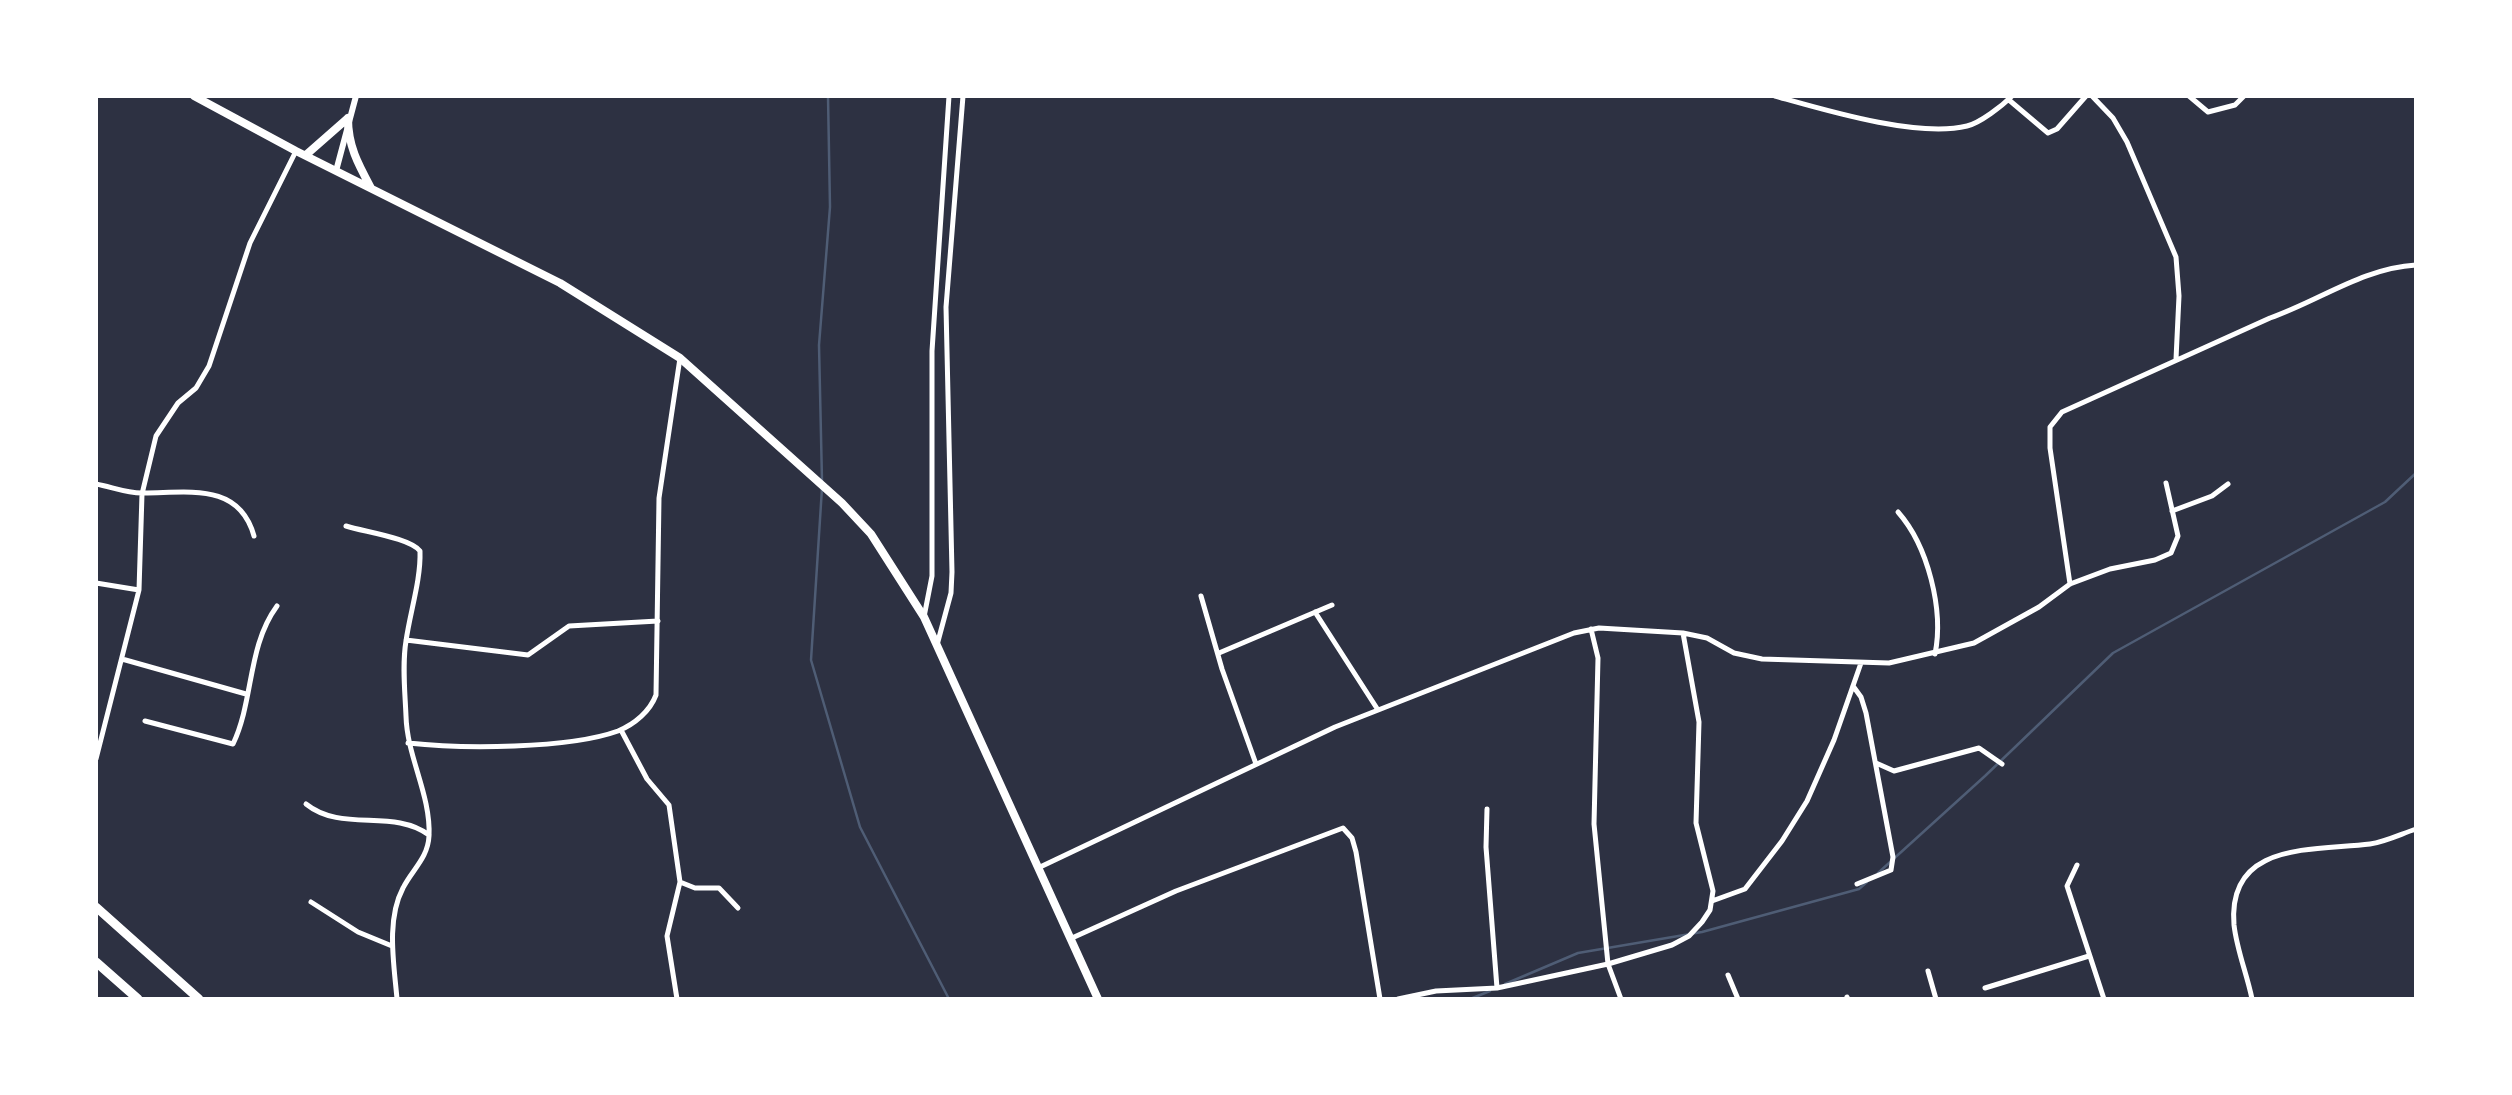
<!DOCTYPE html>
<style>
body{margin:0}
#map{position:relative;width:2512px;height:1095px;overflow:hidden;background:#2d3142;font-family:Poppins,sans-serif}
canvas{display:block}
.frame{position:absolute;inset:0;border:98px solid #fff;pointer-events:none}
</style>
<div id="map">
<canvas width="2512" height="1095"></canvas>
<div class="frame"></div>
</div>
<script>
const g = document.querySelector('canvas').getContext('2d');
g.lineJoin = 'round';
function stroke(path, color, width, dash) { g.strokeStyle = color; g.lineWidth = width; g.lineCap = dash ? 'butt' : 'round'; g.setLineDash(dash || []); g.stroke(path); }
const stream = new Path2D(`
 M822 481 819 345 830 207 828 96
 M822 488 811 660 860 827 949 999
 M1878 873 1985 776 2113 653 2385 502 2416 473
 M1505 984 1578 953 1702 932 1859 889 1867 882
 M1470 999 1490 991`);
const minor = new Path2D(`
 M1775 96C1825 110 1917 138 1967 126 1980 123 2002 106 2012 96
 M2092 96 2113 118 2127 142 2176 257 2179 296 2176 359
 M2189 96 2208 112 2235 105 2244 96
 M2009 100 2048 133 2057 129 2086 96
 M96 484C112 487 129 494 144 493 188 493 239 482 254 536
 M2172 511 2212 496 2228 484
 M1898 512C1928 546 1944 610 1935 654
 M346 526C365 532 410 538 420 551 421 580 410 612 406 641 402 665 405 692 406 716 407 757 431 795 429 836 428 858 412 870 403 888 386 920 394 964 397 999
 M96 583 139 590
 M2070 584 2050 448V427L2062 412 2270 318C2319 301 2363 268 2416 265
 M1201 596 1222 669 1256 764
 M1315 612 1378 710
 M924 617 932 576V351L949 96
 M1591 629 1598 658 1594 824 1608 964 1621 999
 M406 640 528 655 569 626 658 621
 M937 645 951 593 952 572 946 307 963 96
 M1219 653 1332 605
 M122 659 246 694
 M1853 686 1861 697 1866 713 1893 857 1891 870 1857 884
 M145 721 233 744C254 700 247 647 277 606
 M621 730 647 779 669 805 680 882 667 936 677 999
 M408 743C462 749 568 749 618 731 635 724 650 711 656 695L659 498 680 358
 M96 759 139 590 142 494 156 436 178 403 196 388 209 366 250 243 296 151
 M1876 763 1894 771 1979 748 2002 764
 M306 804C342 833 393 808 429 835
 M1487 809 1486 847 1497 988
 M2077 865 2067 886 2104 999
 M1038 868 1335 727 1574 633 1599 628 1683 633 1707 638 1734 653 1762 659 1889 663 1974 643 2039 607 2070 584 2110 569 2155 560 2171 553 2178 536 2166 483
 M680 882 695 888H719L738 908
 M1712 901 1745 889 1782 841 1807 801 1834 740 1861 663
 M311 902 358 932 392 946
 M1072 938 1176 891 1343 828 1352 838 1356 852 1380 999
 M1928 971 1936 999
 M1728 975 1738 999
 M1985 988 2089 956
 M1847 997 1848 999
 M1398 999 1436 991 1497 988 1608 964 1672 945 1689 936 1702 922 1710 910 1713 891 1696 823 1699 722 1683 633
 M2252 999C2247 974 2237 951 2234 925 2227 841 2313 851 2370 844 2385 842 2401 834 2416 829`);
const tertiary = new Path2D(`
 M336 171 356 96`);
const trunk = new Path2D(`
 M194 96 296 151 560 283 680 358 842 503 871 534 924 617 1098 999
 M348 118C348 146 358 164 371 188
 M307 154 348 118`);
const motorway = new Path2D(`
 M96 907 199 999
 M96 962 138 999`);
stroke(stream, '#4f5d75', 2.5);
stroke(minor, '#fff', 5);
stroke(tertiary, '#fff', 6);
stroke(trunk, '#fff', 8);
stroke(motorway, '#fff', 9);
</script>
